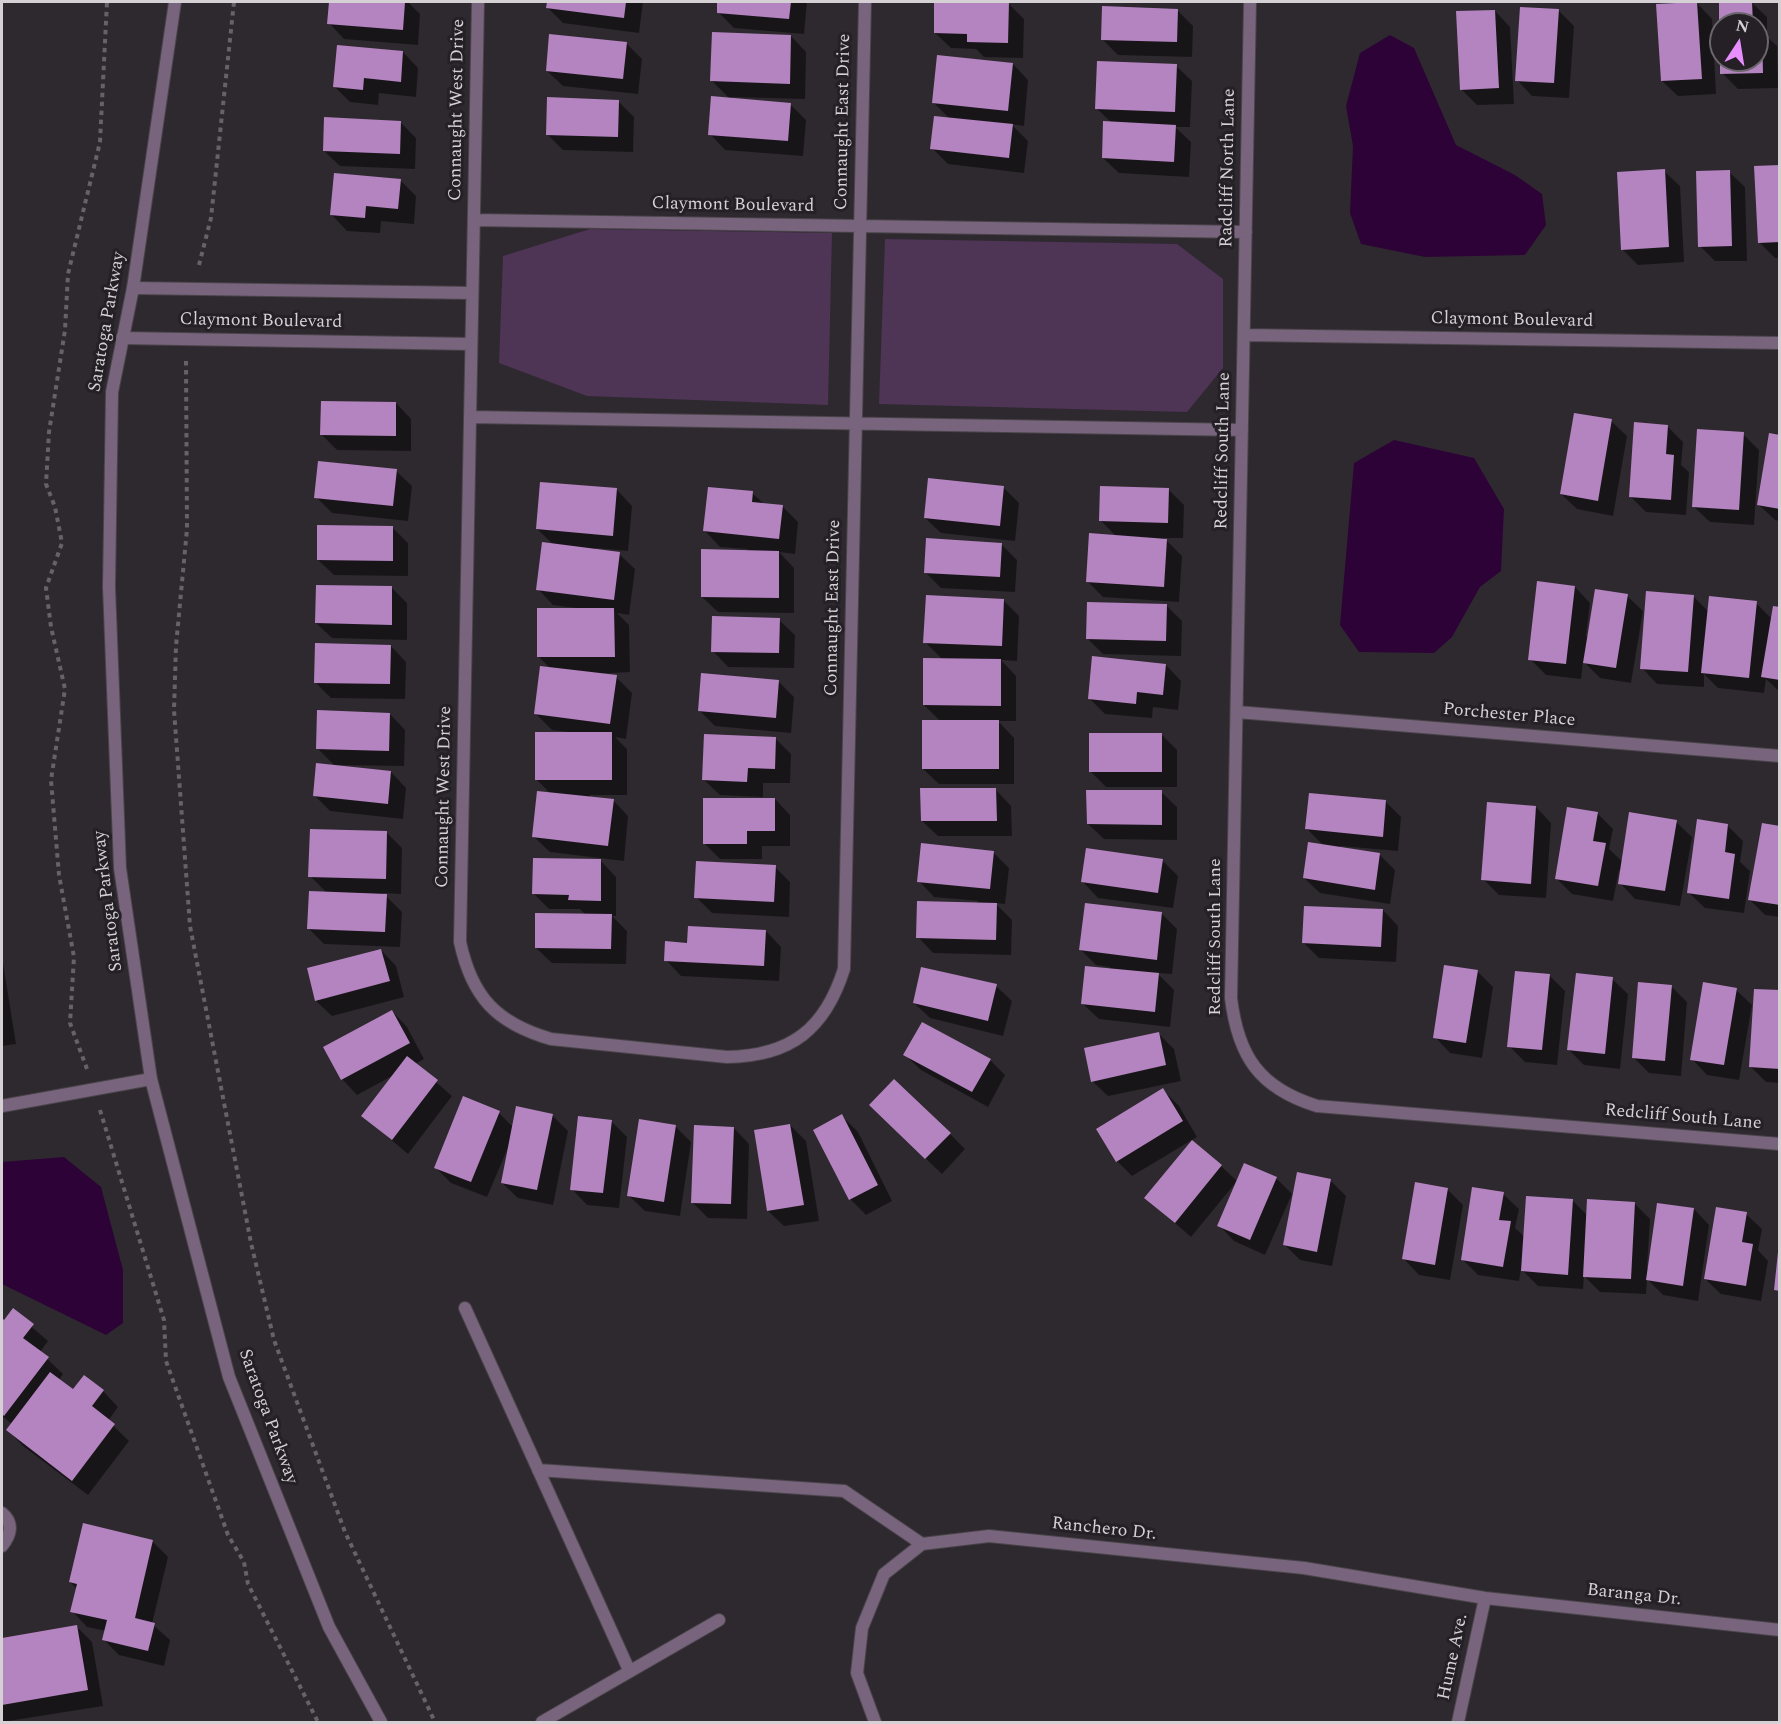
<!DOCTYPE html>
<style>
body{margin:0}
#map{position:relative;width:1781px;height:1724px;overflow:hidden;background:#2e292f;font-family:Spectral,serif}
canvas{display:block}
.frame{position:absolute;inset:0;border:3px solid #d4d0d4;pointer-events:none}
.north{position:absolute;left:1709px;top:12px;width:60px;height:60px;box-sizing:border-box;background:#242026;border:2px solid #6a666c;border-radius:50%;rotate:12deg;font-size:16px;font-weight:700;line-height:24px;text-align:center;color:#d4d0d4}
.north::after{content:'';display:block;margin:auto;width:21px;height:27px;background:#e88eff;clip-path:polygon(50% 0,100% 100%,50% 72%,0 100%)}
</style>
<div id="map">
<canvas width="1781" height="1724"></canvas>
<div class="frame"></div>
<div class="north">N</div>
</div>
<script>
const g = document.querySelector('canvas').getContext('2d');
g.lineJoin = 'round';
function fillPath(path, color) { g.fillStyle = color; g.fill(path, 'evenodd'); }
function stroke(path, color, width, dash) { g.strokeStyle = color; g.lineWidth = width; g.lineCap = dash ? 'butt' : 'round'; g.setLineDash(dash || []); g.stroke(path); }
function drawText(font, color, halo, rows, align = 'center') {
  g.font = font + ' Spectral,serif'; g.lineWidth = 6; g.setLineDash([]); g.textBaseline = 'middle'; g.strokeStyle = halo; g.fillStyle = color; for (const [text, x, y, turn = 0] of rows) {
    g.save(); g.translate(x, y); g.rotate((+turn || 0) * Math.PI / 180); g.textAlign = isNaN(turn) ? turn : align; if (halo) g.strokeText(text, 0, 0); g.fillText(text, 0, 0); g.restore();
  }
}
const green = new Path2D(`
 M590 229 832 233 828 405 587 396 499 363 503 256Z
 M885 239 1177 244 1223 279V368L1187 412 879 404Z`);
const water = new Path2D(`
 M1390 35 1414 48 1456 145 1515 175 1542 194 1546 225 1525 255 1425 257 1361 244 1350 213 1353 146 1346 106 1360 53Z
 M1394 440 1474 458 1504 509 1501 571 1480 587 1452 637 1434 653 1359 652 1340 625 1354 463Z
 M64 1157 101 1187 123 1270V1323L106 1335 2 1284V1162Z`);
const shadow = new Path2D(`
 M330 2H408L420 14 418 45 344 39 329 23Z
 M548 2H643L639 33 563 23 547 7Z
 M719 2H807L804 34 734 28 718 12Z
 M936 2 1009 4 1024 19 1023 58 984 57 976 49 951 48 935 33Z
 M1720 2H1751L1767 17V37L1777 46 1778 88 1738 89 1722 73V60H1757V24H1721V33Z
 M1697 3 1712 19 1716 94 1678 96 1662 81Z
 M1177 10 1193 26 1192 57 1118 55 1102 39Z
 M1558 10 1574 26 1569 98 1532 96 1517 80Z
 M1495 11 1510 27 1514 104 1477 105 1461 89Z
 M791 36 806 52 805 99 732 97V99L790 104 806 120 803 156 725 150 710 134 730 99 712 81Z
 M626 43 642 59 638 94 563 86 547 71Z
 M403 52 418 68 416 97 379 93 378 105 350 102 335 87Z
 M1013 64 1028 80 1024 126 1011 124 1028 141 1024 173 948 164 932 148 950 119 934 103Z
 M1176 66 1192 81 1190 127H1175L1191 142 1189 177 1119 173 1103 158 1112 123 1097 109Z
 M619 102 634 117 633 152 563 150 547 134Z
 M400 122 416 138 415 169 340 166 324 151Z
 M1780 166V258H1775L1760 243Z
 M1664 171 1680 186 1684 262 1638 265 1622 249Z
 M1729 172 1745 187 1747 261H1715L1700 246Z
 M400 180 416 196 414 224 381 221 380 233 347 231 332 215Z
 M396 403 411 419V451L337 450 322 435Z
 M1611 421 1627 436 1613 516 1577 509 1561 494Z
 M1667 426 1683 442 1681 465 1689 472 1686 515 1646 512 1631 497Z
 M1743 434 1759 450 1754 525 1710 522 1694 507Z
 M1780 436V521L1775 520 1759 505Z
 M396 471 412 486 408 521 332 513 316 497Z
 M1003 487 1019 503 1015 541 941 533 925 518Z
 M1168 489 1184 505 1183 538H1164L1182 556 1179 602 1103 597 1087 581 1117 537 1101 521Z
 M617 490 632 506 628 551 596 548V551L619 554 635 569 629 615 617 613 629 625 630 672 595 674 616 677 632 693 626 739 615 737 627 749V795H590L589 798 613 800 628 816 624 861 550 852 534 837 550 793 537 780 569 732 552 730 536 714 551 669 539 657 576 608 553 605 538 589 554 545 537 529Z
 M752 493 764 504 782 506 798 522 795 554 779 552 794 568V613L718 612 702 597 748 549 720 547 705 531Z
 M393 528 408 543V576L334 575 318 560Z
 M1001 544 1017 560 1015 592 941 588 925 572Z
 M1575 587 1590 603 1586 636 1589 637 1627 596 1643 611 1631 683 1600 678 1583 661 1581 679 1546 675 1530 659Z
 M392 588 407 603V640L332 638 316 623Z
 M1693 596 1709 612 1756 603 1772 619 1780 609V692L1766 679 1764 693 1718 688 1704 674V687L1657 684 1642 668Z
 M1003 600 1019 616 1017 661 1001 660 1016 676V721H998L1014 738V784H939L923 769 941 722 924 705 942 659 925 642Z
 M1167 606 1182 621 1181 656 1103 654 1088 639Z
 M779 620 795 635 794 668 728 667 713 651Z
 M391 646 406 662 405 699 331 698 316 683Z
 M1166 665 1181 681 1178 710 1153 707 1152 718 1105 714 1090 699Z
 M779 682 794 697 791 733 715 726 700 711Z
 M390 714 405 730 404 766 334 765 317 748Z
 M1162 735 1177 750V787H1106L1090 771Z
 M775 738 791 754 790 783H763V797L720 795 704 780Z
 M391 772 406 788 403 819 330 811 314 795Z
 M996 790 1011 806 1012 836H938L922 821Z
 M1161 792 1177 807V840L1104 839 1088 824Z
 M775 799 790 815V846H762V859H720L704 843Z
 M1385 801 1401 817 1398 851 1340 846V849L1380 855 1395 870 1390 904 1320 893 1304 878 1324 846 1307 829Z
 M1536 807 1551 823 1546 898 1499 895 1483 879Z
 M1597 813 1613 829 1609 849 1623 862 1676 822 1692 837 1680 906 1635 899 1620 883 1622 870H1619L1613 901 1572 894 1556 878Z
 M1727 825 1743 841 1740 862 1750 871 1744 913 1705 908 1689 893Z
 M1780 828V917L1765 915 1749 899Z
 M386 832 402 848 401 894 383 893 402 912 400 947 324 944 308 928 327 893 310 876Z
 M994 853 1009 868 1005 904 995 903 1012 920 1011 955 933 953 918 937 979 901 934 897 919 881Z
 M1162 860 1178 876 1173 908 1098 898 1083 882Z
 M601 861 616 877V916H612L627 931 626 964 552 963 536 948 586 915 580 909H549L533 893Z
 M775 867 790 882 789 917 712 913 696 897Z
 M1383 910 1398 926 1396 962 1319 958 1304 943Z
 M1162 914 1177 929 1172 974 1157 973 1174 990 1170 1027 1099 1019 1083 1004 1110 967 1096 965 1081 950Z
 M766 931 781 947 779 981 681 976 666 960 689 944Z
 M381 950 396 966 404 997 332 1016 316 1001Z
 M2 957 16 1044 2 1046Z
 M1477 971 1493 987 1482 1058 1450 1053 1435 1037Z
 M1549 975 1565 991 1557 1065 1525 1062 1509 1046Z
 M1612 979 1628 994 1620 1069 1584 1065 1569 1050Z
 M996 986 1012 1001 1003 1036 930 1018 914 1003Z
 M1671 986 1687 1002 1681 1076 1649 1073 1633 1057Z
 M1736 990 1752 1005 1739 1080 1707 1075 1692 1059Z
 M1780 992V1083L1766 1082 1751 1067Z
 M392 1011 407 1027 424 1059 415 1064 452 1096 408 1154 363 1116 394 1075 357 1095 342 1079Z
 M1159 1034 1174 1049 1181 1081 1108 1096 1092 1081Z
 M905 1055 990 1060 1005 1075 988 1107 921 1070Z
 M1163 1090 1179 1106 1197 1137 1132 1176 1117 1161Z
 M499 1113 513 1127 552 1115 568 1131 553 1205 518 1198 502 1183 510 1143 487 1197 451 1183 435 1167Z
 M842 1116 858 1132 892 1201 866 1215 850 1199Z
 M611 1121 627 1137 619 1208 587 1205 572 1189Z
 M886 1121 950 1134 965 1149 942 1174Z
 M790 1125 806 1141 819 1221 784 1226 768 1211Z
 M675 1126 691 1142 680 1216 645 1211 629 1196Z
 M734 1128 749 1144 747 1219 708 1218 693 1203Z
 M1245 1165 1276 1178 1292 1194 1265 1255 1234 1241 1219 1225Z
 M1221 1166 1237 1181 1191 1237 1146 1198Z
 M1330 1180 1346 1196 1332 1266 1300 1260 1285 1245Z
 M1447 1189 1463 1205 1450 1280 1419 1275 1404 1259Z
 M1503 1194 1519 1209 1515 1228 1525 1237 1573 1201 1587 1215 1634 1203 1650 1219 1647 1268H1649L1694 1209 1709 1225 1698 1301 1663 1295 1647 1279 1646 1294 1600 1292 1584 1276 1583 1289 1538 1286 1521 1269 1519 1281 1478 1275 1462 1259Z
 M1746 1214 1762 1229 1758 1250 1768 1261 1761 1301 1721 1294 1705 1279Z
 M13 1311 48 1341 40 1352 63 1374 59 1380 74 1391H103L118 1407 108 1421 129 1441 88 1495 23 1446 8 1430 12 1424 2 1416V1320L4 1322Z
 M152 1541 168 1557 152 1624 170 1640 164 1666 119 1655 104 1640 106 1631 87 1627 72 1611 77 1589 70 1582Z
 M77 1627 92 1642 103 1706 2 1722V1639Z`);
const building = new Path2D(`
 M329 2H405L403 30 327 24Z
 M547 2H626L624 18 546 8Z
 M717 2H791L789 19 717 13Z
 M934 2H1009L1008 43 967 42V34L934 33Z
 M1697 2 1702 79 1661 81 1656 4Z
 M1719 2H1752L1753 24H1719Z
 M1102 6 1178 9 1177 42 1101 40Z
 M1520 7 1559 9 1554 83 1515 81Z
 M1495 10 1499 88 1460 90 1456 11Z
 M1757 29H1762L1763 73 1720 74V60H1757Z
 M712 32 791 35 790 84 710 81Z
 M549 34 627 42 623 79 546 71Z
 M337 45 403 51 401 82 364 78 363 90 333 87Z
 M937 55 1013 63 1008 111 932 103Z
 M1097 61 1177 64 1175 112 1095 109Z
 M711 96 791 103 788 141 708 135Z
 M547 97 619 100 618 137 546 135Z
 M934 116 1013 124 1009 158 930 149Z
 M324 117 401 121 400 154 323 151Z
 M1103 121 1176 125 1174 162 1102 158Z
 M1780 165V242L1758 243 1754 166Z
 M1665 169 1669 247 1621 250 1617 172Z
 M1730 170 1732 246 1698 247 1696 171Z
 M334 173 401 179 398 209 366 206 365 218 330 215Z
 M321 401 396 402V436L320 435Z
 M1574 413 1612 419 1598 501 1560 494Z
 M1634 422 1668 425 1666 454 1674 455 1671 500 1629 497Z
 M1697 429 1744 432 1739 510 1692 507Z
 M1769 433 1780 435V509L1757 505Z
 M318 461 397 469 393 506 314 498Z
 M928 478 1004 486 1000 526 924 518Z
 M540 482 617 488 613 536 536 529Z
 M1100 486 1169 488 1168 523 1099 521Z
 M708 487 753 491 752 502 783 505 779 539 703 531Z
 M317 525 393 526V561L317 560Z
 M1089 533 1167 539 1164 587 1086 582Z
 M926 538 1002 543 1000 577 924 573Z
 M542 542 620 552 614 600 536 590Z
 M701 549 779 551V598L701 597Z
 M1537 581 1575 586 1566 664 1528 660Z
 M316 585 392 586V625L315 623Z
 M1595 589 1628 594 1616 668 1583 663Z
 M1646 591 1694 595 1688 672 1640 669Z
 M926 595 1004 599 1002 646 923 643Z
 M1709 596 1757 601 1749 678 1701 673Z
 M1087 602 1167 604 1166 641 1086 639Z
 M1773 606 1780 607V680L1761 677Z
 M537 608H614L615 657H537Z
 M712 616 780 618 779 653 711 652Z
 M315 643 391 645 390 684 314 683Z
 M1092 656 1166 664 1163 695 1137 692 1136 704 1088 699Z
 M923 658 1001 659V706L923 705Z
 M540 666 617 675 610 724 534 714Z
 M701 673 779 680 776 718 698 711Z
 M317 710 390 713 389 751 316 749Z
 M922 720H999V769H922Z
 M535 732H612V780H535Z
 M1089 733H1162V772H1089Z
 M704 734 776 737 775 769 748 768 747 782 702 780Z
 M316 763 391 771 388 804 313 796Z
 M920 788H996L997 821H921Z
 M1086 790H1162V825L1087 824Z
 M537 791 614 799 608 846 532 837Z
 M1309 793 1386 800 1383 837 1305 829Z
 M703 798H775V831H747V844H703Z
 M1487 802 1536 806 1531 884 1481 880Z
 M1567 807 1598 812 1593 841 1606 843 1598 886 1555 879Z
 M1629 812 1677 820 1665 891 1618 884Z
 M1697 819 1728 824 1725 852 1735 854 1729 899 1687 893Z
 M1762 823 1780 826V905L1748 900Z
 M310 829 387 831 386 879 308 877Z
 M1308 842 1380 853 1375 890 1303 878Z
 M921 843 994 851 990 889 917 882Z
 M1086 848 1163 859 1158 893 1081 882Z
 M533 858 601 859V901L568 900 569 895 532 894Z
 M696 861 776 865 774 902 694 898Z
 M309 891 387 894 385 932 307 929Z
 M917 901 997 903 996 940 916 938Z
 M1085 903 1162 912 1157 960 1079 950Z
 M1304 906 1383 909 1381 947 1302 943Z
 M535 913 612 914 611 949 535 948Z
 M688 926 766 930 764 966 664 961 665 941 687 943Z
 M381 949 390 981 315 1001 307 968Z
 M1444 965 1478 970 1466 1043 1433 1038Z
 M1085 966 1159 973 1155 1012 1081 1004Z
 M921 967 997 984 988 1021 913 1003Z
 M1515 971 1550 974 1542 1050 1507 1047Z
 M1576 973 1613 977 1605 1054 1567 1050Z
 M1638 982 1672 985 1665 1061 1632 1058Z
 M1703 982 1737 988 1724 1065 1690 1060Z
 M1754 989 1780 990V1069L1749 1067Z
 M392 1010 410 1043 341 1080 323 1047Z
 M922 1022 991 1059 972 1092 903 1055Z
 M1159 1032 1166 1065 1091 1082 1084 1048Z
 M407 1056 438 1080 392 1140 361 1116Z
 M894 1079 951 1133 925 1159 869 1105Z
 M1163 1088 1183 1121 1116 1162 1096 1129Z
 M463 1096 500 1111 471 1182 434 1168Z
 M516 1106 553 1114 537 1190 501 1183Z
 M842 1114 878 1185 849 1200 813 1130Z
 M578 1116 612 1120 603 1193 570 1190Z
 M639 1119 676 1125 664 1202 627 1196Z
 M790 1124 804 1205 767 1211 754 1130Z
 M694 1125 734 1127 731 1204 691 1203Z
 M1192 1140 1222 1165 1175 1223 1144 1198Z
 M1244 1163 1277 1177 1250 1240 1217 1226Z
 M1297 1172 1331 1179 1317 1252 1283 1245Z
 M1415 1182 1448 1188 1435 1265 1402 1259Z
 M1472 1187 1504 1192 1499 1220 1511 1221 1503 1267 1461 1260Z
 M1526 1196 1573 1199 1568 1275 1521 1271Z
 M1587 1199 1635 1202 1631 1279 1583 1277Z
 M1657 1203 1694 1208 1683 1286 1646 1280Z
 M1716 1207 1747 1212 1742 1242 1753 1244 1746 1286 1704 1279Z
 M1778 1252H1780V1291L1774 1290Z
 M13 1308 34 1324 23 1338 49 1357 4 1416 2 1414V1318L4 1320Z
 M50 1372 73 1389 84 1375 104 1390 92 1406 115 1424 72 1481 6 1430Z
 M83 1523 153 1540 135 1618 155 1623 148 1651 102 1640 107 1620 70 1612 77 1584 69 1582Z
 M77 1625 88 1690 2 1705V1638Z`);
const path = new Path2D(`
 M199 265 211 218 234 2
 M186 361 187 529 176 646 174 710 190 926 251 1243 274 1340 345 1532 435 1722
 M87 1069 70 1023 74 957 59 875 51 780 65 689 51 627 46 588 62 543 55 507 46 484 49 432 65 330 68 274 100 142 107 2
 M100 1110 164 1320 166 1361 228 1535 244 1562 248 1584 318 1722`);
const minor = new Path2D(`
 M478 2 460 942C472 997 496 1023 551 1039L727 1057C791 1056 825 1029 844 969L865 2
 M1250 2 1231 998C1238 1056 1259 1088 1317 1106L1780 1144
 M474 220 1246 232
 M133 288 472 293
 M1244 335 1780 343
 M122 338 471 344
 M470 417 1242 430
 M1237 712 1780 756
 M2 1106 151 1079
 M465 1308 629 1670
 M538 1470 844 1491 922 1544
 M2 1513C14 1523 11 1535 2 1546
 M542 1722 719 1620
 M875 1722 857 1673 862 1628 884 1574 922 1544 989 1536 1304 1568 1485 1598 1780 1630
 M1458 1722 1485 1598`);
const tertiary = new Path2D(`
 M175 2 133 288 112 392 109 587 120 868 151 1079 229 1377 329 1627 381 1722`);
const streetNames = [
 ["Connaught West Drive",458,110,-89],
 ["Connaught East Drive",844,122,-89],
 ["Radcliff North Lane",1229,168,-89],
 ["Claymont Boulevard",733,206,1],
 ["Claymont Boulevard",1512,321,1],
 ["Saratoga Parkway",108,322,-80],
 ["Claymont Boulevard",261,322,1],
 ["Redcliff South Lane",1224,451,-89],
 ["Connaught East Drive",834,608,-89],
 ["Porchester Place",1509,716,5],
 ["Connaught West Drive",445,797,-89],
 ["Saratoga Parkway",109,901,-97],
 ["Redcliff South Lane",1216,937,-90],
 ["Redcliff South Lane",1683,1118,5],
 ["Saratoga Parkway",267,1417,70],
 ["Ranchero Dr.",1104,1530,6],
 ["Baranga Dr.",1634,1596,6],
 ["Hume Ave.",1454,1657,-78]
];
fillPath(green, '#4e3455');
fillPath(water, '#2d0337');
fillPath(shadow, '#0007');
fillPath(building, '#b484c0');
stroke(minor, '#494449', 14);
stroke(tertiary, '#494449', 14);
stroke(path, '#676267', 4, [4.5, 4.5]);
stroke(minor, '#78647d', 12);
stroke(tertiary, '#78647d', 12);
drawText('18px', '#d4d0d4', '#242026', streetNames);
</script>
